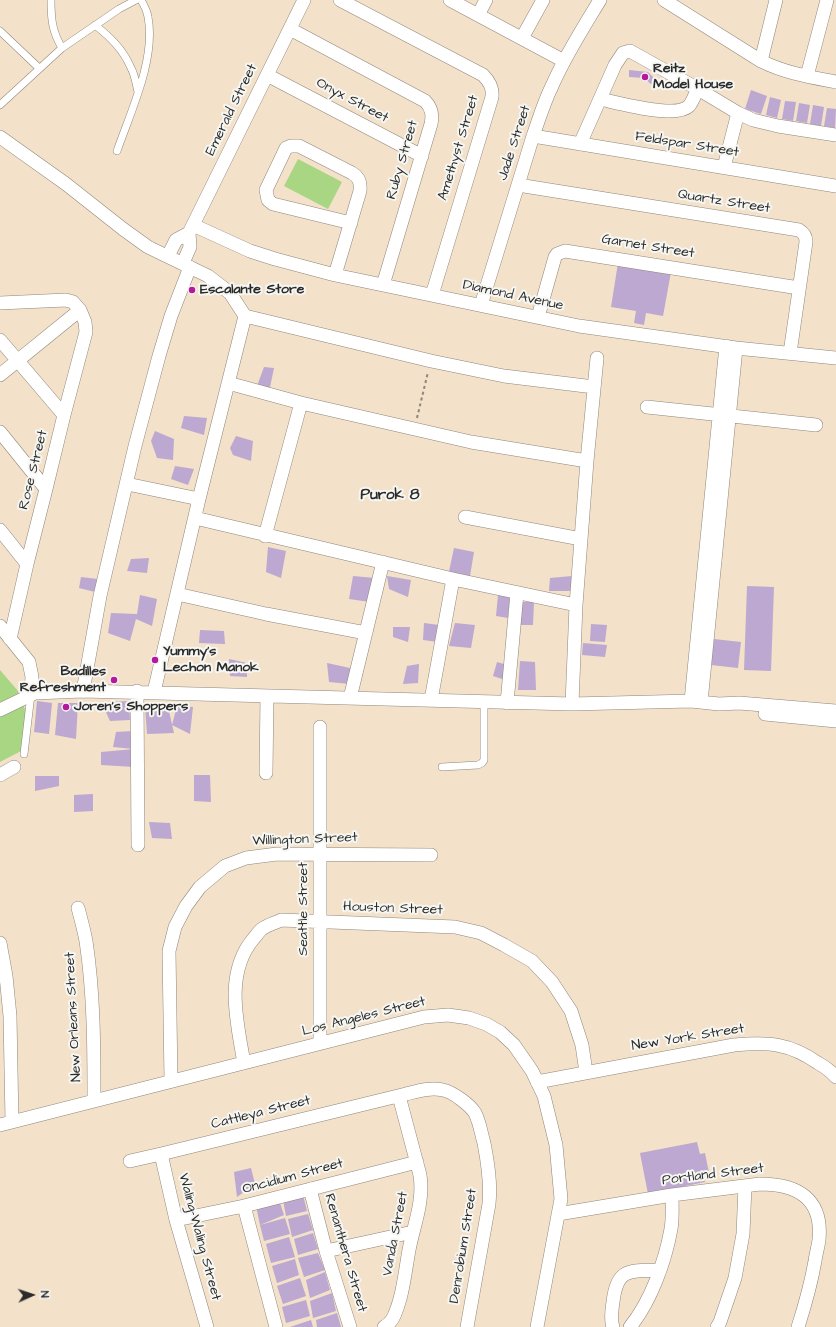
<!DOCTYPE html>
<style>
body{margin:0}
#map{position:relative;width:836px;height:1327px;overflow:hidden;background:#f3e1c9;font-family:"Architects Daughter",sans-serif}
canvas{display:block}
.north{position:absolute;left:12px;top:1275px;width:40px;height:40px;-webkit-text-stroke:3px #f6f6f2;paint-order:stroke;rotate:87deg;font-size:11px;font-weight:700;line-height:16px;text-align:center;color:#2b2b2b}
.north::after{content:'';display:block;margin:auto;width:14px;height:18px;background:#2b2b2b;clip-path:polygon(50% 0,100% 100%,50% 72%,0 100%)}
</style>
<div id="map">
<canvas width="836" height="1327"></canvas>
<div class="north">N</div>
</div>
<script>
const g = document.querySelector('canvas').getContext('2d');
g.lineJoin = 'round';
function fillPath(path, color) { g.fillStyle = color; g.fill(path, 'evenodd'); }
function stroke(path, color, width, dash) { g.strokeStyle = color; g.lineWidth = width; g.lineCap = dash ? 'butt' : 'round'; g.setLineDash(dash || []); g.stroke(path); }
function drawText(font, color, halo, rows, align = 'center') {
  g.font = font + ' "Architects Daughter",sans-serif'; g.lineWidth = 4; g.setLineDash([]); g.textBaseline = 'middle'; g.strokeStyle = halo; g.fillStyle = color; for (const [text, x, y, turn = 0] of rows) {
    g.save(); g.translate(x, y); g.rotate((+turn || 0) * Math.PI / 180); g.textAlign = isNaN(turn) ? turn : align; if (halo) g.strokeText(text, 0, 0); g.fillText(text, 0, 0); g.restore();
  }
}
const green = new Path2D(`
 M298 159 342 182 328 209 284 186Z
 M0 670 18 691 26 712 21 751 0 762Z`);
const building = new Path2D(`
 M629 70 648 72 656 80 652 85 644 78 629 77Z
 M751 90 767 96 761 114 745 109Z
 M770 97 781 100 777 118 766 115Z
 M785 101 796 102 793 121 782 119Z
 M799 103 810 105 807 123 796 121Z
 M813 105 824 107 821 126 810 124Z
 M827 108 836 109 835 128 824 126Z
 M618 263 671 272 663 316 646 313 644 325 634 323 636 311 611 307Z
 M264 367 274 368 269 392 257 386Z
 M184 416 207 418 204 435 181 428Z
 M155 431 174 439 173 460 157 458 151 441Z
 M236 436 253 441 251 461 233 455 230 448Z
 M175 466 194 469 188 485 171 479Z
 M268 547 286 551 281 578 266 572Z
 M454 548 474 552 470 576H448Z
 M149 558 147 573 127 571 131 559Z
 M353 576 375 578 370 602 349 599Z
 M387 576 411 580 408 597 389 589Z
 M572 576 573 591H549L550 578Z
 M81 577 98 579 95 592 79 588Z
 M747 586 774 587 771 671 744 670Z
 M140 595 157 599 152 626 136 619 130 641 108 633 111 613 137 614Z
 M498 595 510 596 508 618 496 616Z
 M520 602H534L533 625H519Z
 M424 623 439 625 438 642 423 640Z
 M455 623 475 625 471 648 449 646Z
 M591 624 607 625 605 642 590 641Z
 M393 627H410L408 642 393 637Z
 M200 630 224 631 225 644 199 643Z
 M714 639 741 642 738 668 711 665Z
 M583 643 607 645 605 657 582 655Z
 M229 659 247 663V677L230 676Z
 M520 661 535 662 536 690H518Z
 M497 662 507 665 505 680 493 676Z
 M327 663 350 668V684L329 682Z
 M419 664 418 683 403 684 407 666Z
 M37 701 52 703 49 734 34 732Z
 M129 701 130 720 110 721 105 710 107 702Z
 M58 703H78L76 739 55 735Z
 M177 706 193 707 190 734 172 725Z
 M145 707H168L174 733 147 734Z
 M132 731 134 749 113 747 116 732Z
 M134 749V767L101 765V752Z
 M194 775H210L211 802 194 801Z
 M35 776H59V786L35 791Z
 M93 794V811L74 812V795Z
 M149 822 170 823 172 839 152 838Z
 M697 1142 700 1154 705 1153 709 1173 704 1174 705 1182 648 1194 640 1153Z
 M251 1168 255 1184 237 1197 234 1172Z
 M303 1195 307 1211 286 1216 283 1200Z
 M279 1200 284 1215 260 1225 256 1206Z
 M308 1214 313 1230 292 1237 288 1219Z
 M285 1218 290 1234 264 1241 260 1225Z
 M313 1233 318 1249 298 1255 294 1239Z
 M289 1237 295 1257 271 1263 266 1244Z
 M318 1253 325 1270 304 1277 298 1258Z
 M295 1259 299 1275 277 1283 272 1266Z
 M325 1272 330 1290 310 1298 306 1280Z
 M300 1278 306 1296 283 1304 277 1286Z
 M332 1293 336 1311 313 1318 310 1301Z
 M306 1300 310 1316 286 1323 282 1307Z
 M337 1313 341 1327H317L316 1320Z
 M311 1320 313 1327H290Z`);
const path = new Path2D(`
 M417 418 428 372`);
const service = new Path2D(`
 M51 0C51 19 52 31 62 48
 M95 25C110 37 123 49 131 68 135 75 136 84 138 92
 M0 31 39 68
 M0 105 62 48 119 9 136 0
 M117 151C131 111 156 59 148 17 147 11 144 5 141 0
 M24 754 31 694
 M442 767 478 765 482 763 484 760V702`);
const minor = new Path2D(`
 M340 0 483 75C490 82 493 88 492 97L432 295
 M450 0 564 61
 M664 0 761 61C785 73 810 77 836 82
 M478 15 486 0
 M290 29 425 101C432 108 433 115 431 124L383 285
 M522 38 543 0
 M761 61 776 0
 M267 75 422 156
 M807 76 827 0
 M600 99C619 103 676 119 689 106 693 101 695 94 698 89
 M533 136 836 186
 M0 137 66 184 123 229 148 247 208 276 230 293 245 316 199 499 154 692
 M580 144 615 65 623 53 630 51 698 89 738 113 753 120 778 126 836 135
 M724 167 738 113
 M518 185 799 230C804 233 806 236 806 242L790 353
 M193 225 250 251 275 259 335 275 579 326 736 348 836 358
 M168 256 176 240 189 233
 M183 263 190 247 189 233 304 0
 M335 275 360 191C361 182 359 177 352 173L299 146H291L286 148 266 190 268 200 273 204 351 223
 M0 303 66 300 73 302 80 310 85 322 86 332 64 415 46 489 27 564 10 639
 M481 305 533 136C539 119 544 102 552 86 565 56 583 28 600 0
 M245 316 431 361 504 376 594 387
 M538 317 555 257 557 254 565 251 799 288
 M0 340 64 415
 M0 375 80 310
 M228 383 301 403 471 442 587 461
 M647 407 816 425
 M0 432 46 489
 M127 484 199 499
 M465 517 581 539
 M195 518 453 579 576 605
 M0 530 27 564
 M265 536 301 403
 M177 594 266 614 366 633
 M0 626 29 662 32 677 31 694
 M83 691 100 596 135 446 159 356 171 316 190 267
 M137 691 138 845
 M350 698 383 562
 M431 700 453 579
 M691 701 726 346
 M701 702 736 348
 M507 703 517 593
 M572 704 576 605 587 461 597 358
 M0 710 35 693 83 691 572 704 691 701 719 704 739 703 836 711
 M765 714 836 721
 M320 727V1043
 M266 773 267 696
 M0 775 14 767
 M78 908C81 919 84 930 86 941 94 994 94 1048 94 1101
 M0 943 6 976 10 1016 12 1122
 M244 1063C237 1022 224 973 254 938 256 936 259 931 262 929 267 925 275 923 281 920L455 927 481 933 504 945 532 961 552 982 571 1011 582 1045 586 1072
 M171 1081 169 951 175 927 186 906 200 887 225 866 246 858 277 854 431 855
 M537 1082 734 1045C769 1042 789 1043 818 1063 825 1067 831 1071 836 1077
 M0 1125 424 1017 448 1015 469 1018 486 1024 500 1032 514 1045 532 1071 544 1096 556 1145 561 1199 537 1327
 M161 1154 176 1220 207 1327
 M130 1161 161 1154 406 1094C418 1091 431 1087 443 1090 453 1092 470 1105 475 1113 480 1123 481 1133 484 1143 488 1164 491 1183 489 1204L467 1327
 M310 1189 326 1251 350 1327
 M244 1206 276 1327
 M558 1214 672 1195 760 1184C798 1184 823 1199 819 1240 818 1247 816 1254 815 1261 811 1284 805 1305 798 1327
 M176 1220 244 1206 417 1162
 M326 1251 413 1232
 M384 1327C389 1324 392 1321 394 1316 403 1296 405 1272 409 1250 414 1224 424 1202 420 1175L399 1096
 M613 1327C610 1319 612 1310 613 1302 617 1267 630 1271 660 1270
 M630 1327C651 1301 665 1262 671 1229 673 1218 672 1206 672 1195
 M717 1327 720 1322 735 1278 743 1234 745 1186`);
const markers = [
 [645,77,4,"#b5179e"],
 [192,290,4,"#b5179e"],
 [155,660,4,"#b5179e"],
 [114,680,4,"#b5179e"],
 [66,707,4,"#b5179e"]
];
const poiNames = [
 ["Reitz",653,69],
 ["Model House",653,85],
 ["Escalante Store",200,290],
 ["Yummy's",163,652],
 ["Lechon Manok",163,668],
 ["Badilles",106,672,"right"],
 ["Refreshment",106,688,"right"],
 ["Joren's Shoppers",74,707]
];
const streetNames = [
 ["Onyx Street",352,101,28],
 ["Emerald Street",232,110,-64],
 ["Jade Street",515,143,-72],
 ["Feldspar Street",687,145,9],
 ["Amethyst Street",459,148,-73],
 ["Ruby Street",403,160,-74],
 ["Quartz Street",724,202,9],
 ["Garnet Street",648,247,9],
 ["Diamond Avenue",513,296,12],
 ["Rose Street",34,470,-76],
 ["Willington Street",305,840,-2],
 ["Seattle Street",304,909,-90],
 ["Houston Street",393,909,2],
 ["New Orleans Street",74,1017,-93],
 ["Los Angeles Street",364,1017,-14],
 ["New York Street",688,1038,-9],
 ["Cattleya Street",261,1113,-14],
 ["Portland Street",713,1175,-7],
 ["Oncidium Street",293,1177,-15],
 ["Vanda Street",396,1234,-79],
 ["Waling-Waling Street",199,1237,75],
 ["Denrobium Street",464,1246,-81],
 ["Renanthera Street",345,1253,74]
];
const neighbourhoodNames = [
 ["Purok 8",390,496]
];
fillPath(green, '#a8d683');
fillPath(building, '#bca8d0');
stroke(service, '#8f867a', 8);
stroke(minor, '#8f867a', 14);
stroke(path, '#8f867a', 2, [3, 3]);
stroke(service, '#fff', 7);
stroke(minor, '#fff', 13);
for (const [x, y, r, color] of markers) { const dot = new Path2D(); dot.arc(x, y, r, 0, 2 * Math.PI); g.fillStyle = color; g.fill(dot); stroke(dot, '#f6f6f2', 1.5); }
drawText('bold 14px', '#2b2b2b', '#f6f6f2', poiNames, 'left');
drawText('14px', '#2b2b2b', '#f6f6f2', streetNames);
drawText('bold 15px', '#2b2b2b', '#f6f6f2', neighbourhoodNames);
</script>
